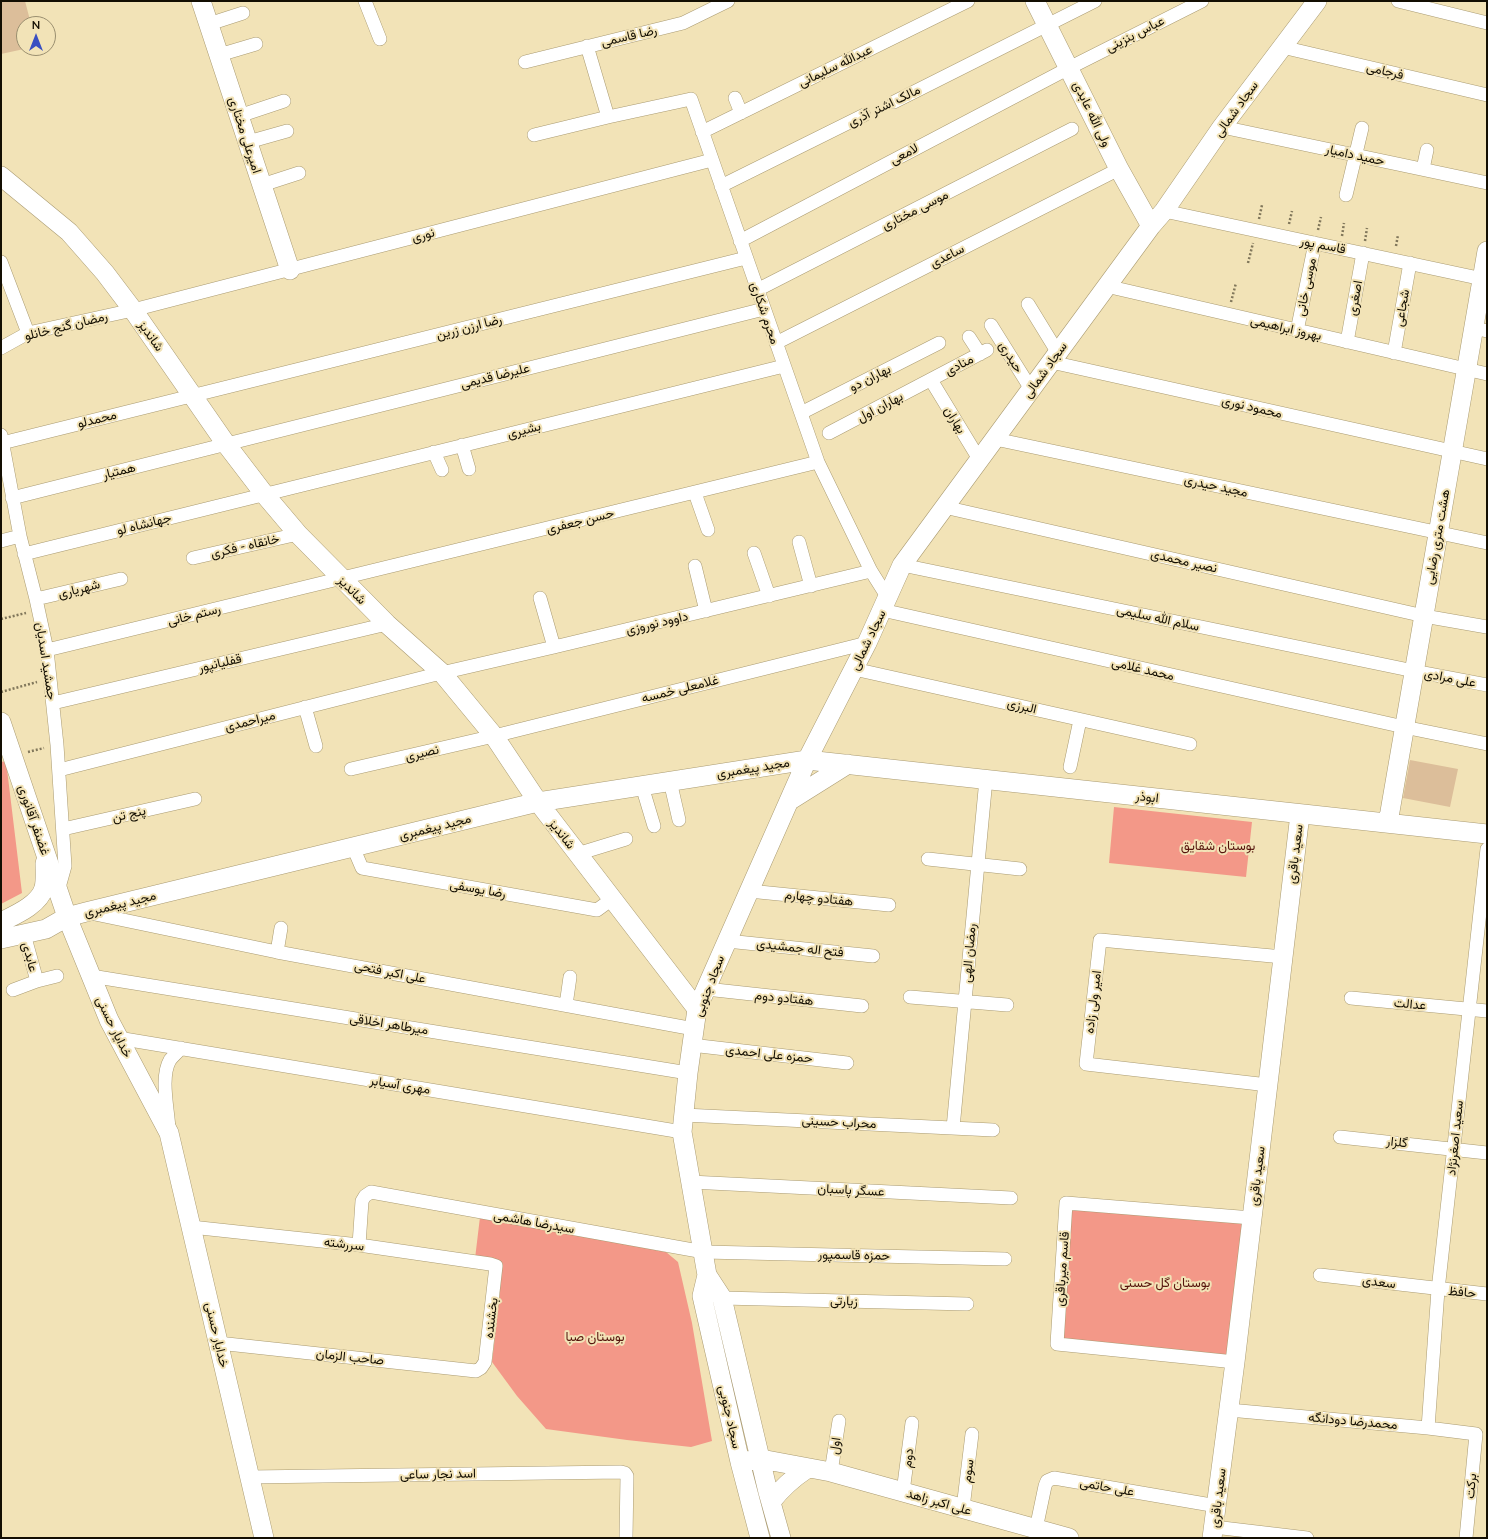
<!DOCTYPE html>
<meta charset="utf-8">
<style>
body{margin:0}
#map{position:relative;width:1488px;height:1539px;overflow:hidden;background:#f2e3b7;font-family:Lato,sans-serif}
canvas{display:block}
.frame{position:absolute;inset:0;border:2px solid #130e02;pointer-events:none}
.north{position:absolute;left:16px;top:16px;width:40px;height:40px;box-sizing:border-box;background:#f2e3b7;border:1px solid #998e6f;border-radius:50%;rotate:0deg;font-size:11px;font-weight:700;line-height:16px;text-align:center;color:#130e02}
.north::after{content:'';display:block;margin:auto;width:14px;height:18px;background:#3a4fc1;clip-path:polygon(50% 0,100% 100%,50% 72%,0 100%)}
</style>
<div id="map">
<canvas width="1488" height="1539"></canvas>
<div class="frame"></div>
<div class="north">N</div>
</div>
<script>
const g = document.querySelector('canvas').getContext('2d');
g.lineJoin = 'round';
function fillPath(path, color) { g.fillStyle = color; g.fill(path, 'evenodd'); }
function stroke(path, color, width, dash) { g.strokeStyle = color; g.lineWidth = width; g.lineCap = dash ? 'butt' : 'round'; g.setLineDash(dash || []); g.stroke(path); }
function drawText(font, color, halo, rows, align = 'center') {
  g.font = font + ' Lato,Vazirmatn,sans-serif'; g.lineWidth = 4; g.setLineDash([]); g.textBaseline = 'middle'; g.strokeStyle = halo; g.fillStyle = color; for (const [text, x, y, turn = 0] of rows) {
    g.save(); g.translate(x, y); g.rotate((+turn || 0) * Math.PI / 180); g.textAlign = isNaN(turn) ? turn : align; if (halo) g.strokeText(text, 0, 0); g.fillText(text, 0, 0); g.restore();
  }
}
const green = new Path2D(`
 M6 761 22 893 1 904V762Z
 M1114 807 1252 822 1246 877 1109 863Z
 M1072 1207 1247 1222 1231 1357 1062 1340Z
 M480 1217 666 1252 678 1262 692 1323 712 1441 691 1447 627 1440 546 1429 517 1396 492 1362 500 1294V1272L474 1267Z`);
const building = new Path2D(`
 M1 1H25L31 24H24V49L1 54Z
 M1410 760 1458 769 1450 807 1403 798Z`);
const path = new Path2D(`
 M1259 219 1262 205
 M1289 224 1292 211
 M1318 230 1321 217
 M1342 236 1344 223
 M1365 241 1367 228
 M1396 246 1398 235
 M1248 263 1253 243
 M1231 302 1236 283
 M1 619 26 613
 M1 692 37 682
 M28 752 44 748`);
const street = new Path2D(`
 M365 1 380 39
 M1398 1 1487 23
 M209 24 243 13
 M587 46 608 117 691 99 818 462 871 571 888 598
 M1282 47 1487 95
 M219 55 256 44
 M525 62 683 23 728 1
 M735 98 741 113
 M894 102 1095 1
 M239 116 284 101
 M1222 127 1487 183
 M702 132 968 1
 M534 135 608 117
 M248 142 287 131
 M1423 169 1427 150
 M262 185 299 173
 M721 186 864 115
 M1346 195 1362 128
 M1164 211 1487 280
 M740 241 1069 68 1202 1
 M1 262 28 333
 M1106 286 1487 374
 M757 290 1072 129
 M1028 304 1058 353
 M991 325 1031 389
 M1473 328 1487 331
 M1297 331 1315 243
 M969 337 980 354
 M1347 342 1363 253
 M776 343 1119 169
 M1 348 28 333 133 310 712 160
 M1394 353 1410 263
 M1051 362 1487 459
 M931 380 979 459
 M801 413 939 343
 M829 433 987 350
 M1 435 20 536 36 599 47 650 57 745 65 866 58 891
 M995 439 1487 543
 M2 443 746 258
 M462 445 469 469
 M434 452 442 470
 M695 493 708 530
 M12 498 764 309
 M944 507 1424 616 1487 627
 M1 541 20 536
 M799 542 811 586
 M754 553 769 596
 M24 554 784 366
 M193 558 298 534
 M902 565 1414 671 1487 685
 M695 566 706 611
 M540 598 554 647
 M36 599 121 579
 M882 610 1404 727 1487 744
 M47 650 818 462
 M854 669 1190 744
 M53 703 387 624
 M305 707 316 746
 M1070 767 1080 720
 M351 769 494 736 867 643
 M59 770 437 674 554 647 871 571
 M670 781 679 820
 M642 786 654 826
 M63 829 195 799
 M353 847 362 868 597 910 612 899
 M577 854 626 839
 M928 859 1020 869
 M749 891 889 905
 M90 913 277 952 694 1029
 M24 934 37 981
 M727 941 873 956
 M277 952 281 928
 M91 976 688 1073
 M706 989 862 1006
 M13 990 37 981 57 976
 M910 997 1007 1005
 M1351 998 1487 1011
 M566 1005 570 977
 M118 1038 682 1132
 M691 1045 847 1063
 M1268 1085 1086 1064 1100 940 1283 957
 M684 1115 993 1130
 M953 1128 986 779
 M169 1129C168 1109 160 1077 170 1060 173 1056 178 1052 181 1048
 M1340 1137 1487 1153
 M690 1182 1011 1198
 M191 1227 359 1245 490 1264 496 1266 485 1362 481 1368 476 1371 218 1343
 M359 1245 362 1201 365 1196 371 1192 704 1252 1005 1259
 M1320 1275 1487 1294
 M722 1298 967 1304
 M1235 1362 1057 1344 1066 1203 1252 1218
 M1229 1410 1428 1428 1476 1434 1466 1538
 M1428 1428 1438 1290 1487 849
 M831 1472 839 1421
 M250 1477 621 1472 625 1473 627 1476 626 1538
 M903 1492 912 1423
 M963 1508 972 1434
 M1214 1527 1307 1538
 M1036 1529 1045 1486 1047 1481 1054 1478 1217 1506`);
const secondary = new Path2D(`
 M201 1 290 270
 M1035 1 1119 169 1151 226
 M1 176 69 232 105 273 133 310 226 444 265 495 298 534 387 624 442 673 494 736 538 802 697 1009
 M1 722 67 917 109 1020 169 1133 264 1538
 M789 801 848 764
 M1388 823 1487 251
 M1 922C15 915 39 905 44 888 46 880 45 870 45 863
 M1 939 46 929 67 917 86 912 538 802 807 760 1487 834
 M707 1275 722 1298 768 1492 781 1538
 M740 1462 761 1459 831 1472 1069 1538
 M771 1502C782 1487 793 1478 808 1468
 M760 1538 740 1462 702 1296 707 1275 682 1132 688 1073 697 1009 807 760 867 643 902 565 1151 226 1164 211 1222 127 1317 1
 M1212 1538 1235 1362 1300 814`);
const streetNames = [
 ["عباس بنزینی",1135,34,-27],
 ["رضا قاسمی",629,36,-13],
 ["عبدالله سلیمانی",835,66,-26],
 ["فرجامی",1385,71,13],
 ["مالک اشتر آذری",884,106,-26],
 ["سجاد شمالی",1236,109,-54],
 ["ولی الله عابدی",1092,114,64],
 ["امیرعلی مختاری",245,135,72],
 ["لامعی",904,154,-28],
 ["حمید دامیار",1355,155,12],
 ["موسی مختاری",915,210,-27],
 ["نوری",423,235,-15],
 ["قاسم پور",1323,245,11],
 ["ساعدی",947,256,-27],
 ["موسی خانی",1306,287,-78],
 ["اصغری",1355,298,-80],
 ["شجاعی",1402,308,-80],
 ["محرم شکاری",765,313,71],
 ["رمضان گنج خانلو",66,326,-14],
 ["رضا ارزن زرین",469,327,-14],
 ["بهروز ابراهیمی",1286,328,13],
 ["شاندیز",151,336,55],
 ["حیدری",1011,357,58],
 ["منادی",959,365,-28],
 ["سجاد شمالی",1045,370,-54],
 ["علیرضا قدیمی",495,376,-14],
 ["بهاران دو",870,378,-27],
 ["بهاران اول",880,407,-28],
 ["محمود نوری",1252,407,13],
 ["محمدلو",97,419,-14],
 ["بهاران",955,420,58],
 ["بشیری",524,430,-14],
 ["همتیار",119,471,-14],
 ["مجید حیدری",1216,486,12],
 ["حسن جعفری",580,521,-14],
 ["جهانشاه لو",144,524,-14],
 ["هشت متری رضایی",1437,537,-80],
 ["خانقاه - فکری",245,546,-13],
 ["نصیر محمدی",1184,561,13],
 ["شهریاری",79,589,-14],
 ["شاندیز",352,590,45],
 ["رستم خانی",194,615,-14],
 ["سلام الله سلیمی",1158,618,12],
 ["داوود نوروزی",657,623,-13],
 ["سجاد شمالی",868,640,-64],
 ["جمشید اسدیان",46,661,81],
 ["قفلیانپور",220,663,-13],
 ["محمد غلامی",1143,669,13],
 ["علی مرادی",1450,678,11],
 ["غلامعلی خمسه",680,689,-14],
 ["البرزی",1022,706,13],
 ["میراحمدی",250,721,-14],
 ["نصیری",422,753,-13],
 ["مجید پیغمبری",753,768,-9],
 ["ابوذر",1147,797,6],
 ["پنج تن",129,814,-13],
 ["غضنفر آقانوری",34,820,71],
 ["مجید پیغمبری",435,827,-14],
 ["شاندیز",562,834,52],
 ["سعید باقری",1295,854,-83],
 ["رضا یوسفی",478,889,10],
 ["هفتادو چهارم",819,898,6],
 ["مجید پیغمبری",120,904,-14],
 ["فتح اله جمشیدی",800,948,6],
 ["رمضان الهی",969,953,-85],
 ["عابدی",30,957,75],
 ["علی اکبر فتحی",390,972,11],
 ["سجاد جنوبی",709,986,-69],
 ["هفتادو دوم",784,998,6],
 ["امیر ولی زاده",1093,1002,-83],
 ["عدالت",1410,1004,5],
 ["میرطاهر اخلاقی",389,1024,9],
 ["خدایار حسنی",114,1027,64],
 ["حمزه علی احمدی",769,1054,6],
 ["مهری آسیابر",400,1085,9],
 ["محراب حسینی",839,1122,3],
 ["سعید اصغرنژاد",1455,1138,-84],
 ["گلزار",1397,1142,6],
 ["سعید باقری",1257,1176,-83],
 ["عسگر پاسبان",851,1190,3],
 ["سیدرضا هاشمی",534,1222,10],
 ["سررشته",344,1244,7],
 ["حمزه قاسمپور",854,1255,1],
 ["قاسم میرباقری",1062,1269,-86],
 ["سعدی",1379,1282,7],
 ["حافظ",1462,1292,5],
 ["زیارتی",844,1301,2],
 ["بخشنده",491,1318,-83],
 ["خدایار حسنی",217,1335,77],
 ["صاحب الزمان",350,1357,6],
 ["سجاد جنوبی",730,1417,77],
 ["محمدرضا دودانگه",1353,1421,5],
 ["اول",835,1446,-82],
 ["دوم",908,1458,-83],
 ["سوم",968,1471,-82],
 ["اسد نجار ساعی",438,1474,-1],
 ["برکت",1471,1486,-85],
 ["علی حاتمی",1107,1487,10],
 ["سعید باقری",1218,1498,-83],
 ["علی اکبر زاهد",939,1502,16]
];
const parkNames = [
 ["بوستان شقایق",1218,846],
 ["بوستان گل حسنی",1165,1283],
 ["بوستان صبا",595,1337]
];
fillPath(green, '#f39888');
fillPath(building, '#dcbe9a');
stroke(street, '#aa9b72', 14);
stroke(secondary, '#aa9b72', 20);
stroke(path, '#81775b', 2.5, [2, 2]);
stroke(street, '#fff', 13);
stroke(secondary, '#fff', 19);
drawText('13px', '#130e02', '#f2e3b7', streetNames);
drawText('13px', '#55140c', '#f2e3b7', parkNames);
</script>
